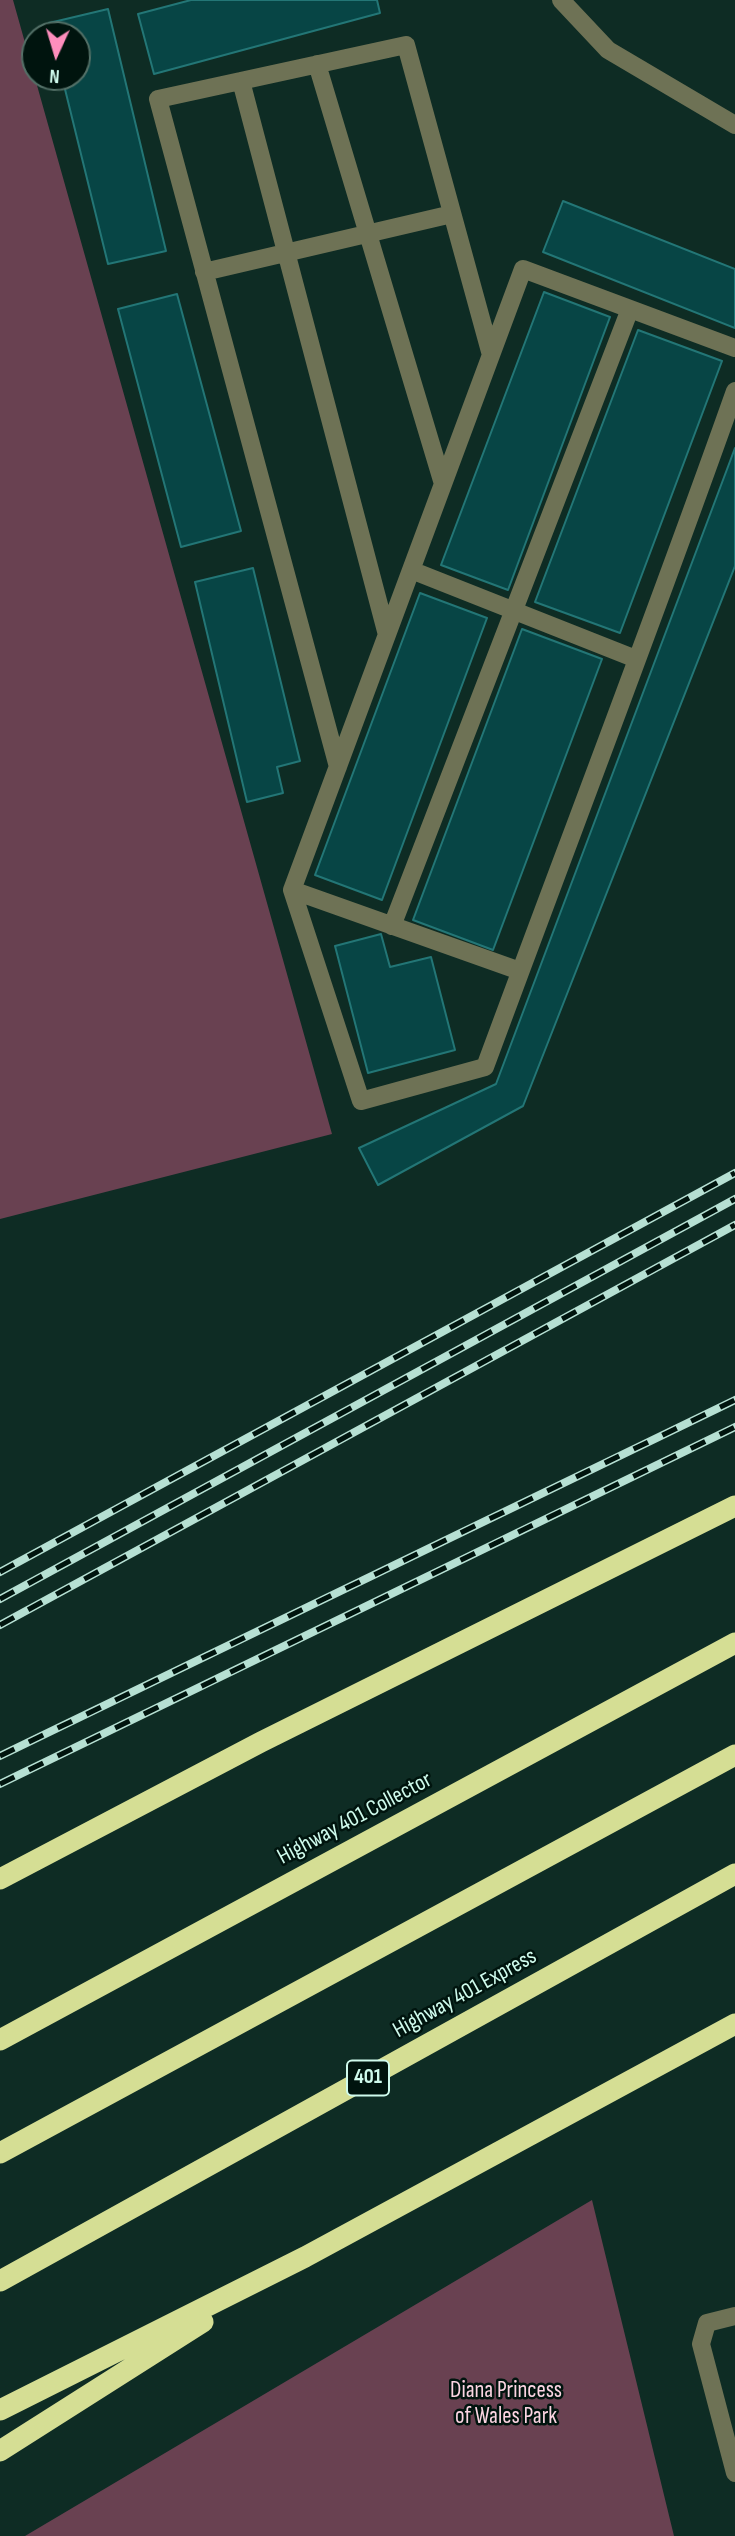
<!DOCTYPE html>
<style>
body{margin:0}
#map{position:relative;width:735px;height:2536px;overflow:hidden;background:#0e2c24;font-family:"Sofia Sans Condensed",sans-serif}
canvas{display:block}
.north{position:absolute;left:21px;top:21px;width:70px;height:70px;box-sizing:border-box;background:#00140e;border:2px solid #537067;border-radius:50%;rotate:184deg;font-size:19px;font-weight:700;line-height:28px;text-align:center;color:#cffbed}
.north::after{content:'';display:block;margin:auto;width:24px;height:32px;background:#fe8ebd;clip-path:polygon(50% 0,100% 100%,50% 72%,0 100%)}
</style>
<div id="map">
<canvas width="735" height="2536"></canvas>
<div class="north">N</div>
</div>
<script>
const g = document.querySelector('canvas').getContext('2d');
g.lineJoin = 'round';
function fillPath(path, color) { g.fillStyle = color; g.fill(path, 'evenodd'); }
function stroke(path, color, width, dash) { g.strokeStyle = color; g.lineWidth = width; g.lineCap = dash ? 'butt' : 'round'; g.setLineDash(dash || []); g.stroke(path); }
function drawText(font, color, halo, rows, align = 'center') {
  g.font = font + ' "Sofia Sans Condensed",sans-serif'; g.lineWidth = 5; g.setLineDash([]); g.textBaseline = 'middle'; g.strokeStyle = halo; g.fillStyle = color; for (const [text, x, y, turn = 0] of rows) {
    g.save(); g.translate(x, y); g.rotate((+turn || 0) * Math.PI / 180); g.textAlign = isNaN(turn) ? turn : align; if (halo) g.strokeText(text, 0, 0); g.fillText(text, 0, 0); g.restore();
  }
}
const green = new Path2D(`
 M0 0H13L332 1134 0 1219Z
 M592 2200 674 2536H25Z`);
const building = new Path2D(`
 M191 0H377L380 13 154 74 138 14Z
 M108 9 166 251 108 264 62 77H77V35H52L49 23Z
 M563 201 735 269V328L543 252Z
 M544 292 610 317 508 590 441 565Z
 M177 294 241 531 181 547 118 309Z
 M638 330 722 361 620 633 535 602Z
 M735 448V566L523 1106 378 1185 359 1148 496 1084Z
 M253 568 300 761 277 767 283 793 247 802 195 582Z
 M420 593 487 618 382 900 315 875Z
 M522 629 602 659 493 950 413 920Z
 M381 934 390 967 431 957 455 1050 368 1073 335 946Z`);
const minor = new Path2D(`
 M561 0 608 50 735 125
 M317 64 443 484
 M241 81 387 635
 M204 272 452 214
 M411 570 636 659
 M338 767 158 99 406 45 491 355
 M292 890 523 269 735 348
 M392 926 630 309
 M520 971 292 890 361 1101 485 1067C568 842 655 617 735 391
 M735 2316 707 2323 701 2344 735 2473`);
const highway = new Path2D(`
 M0 1879 261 1742 735 1506
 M0 2040 735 1643
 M0 2153 735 1755
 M0 2281 735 1874
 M0 2410 305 2257 735 2024
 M0 2451 203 2322`);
const rail = new Path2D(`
 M0 1572 735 1173
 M0 1599 735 1199
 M0 1625 735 1225
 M0 1756 735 1400
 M0 1784 735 1427`);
const shields = [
 [368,2078,42]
];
const shieldNames = [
 ["401",368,2078]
];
const streetNames = [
 ["Highway 401 Collector",355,1819,-28],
 ["Highway 401 Express",465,1994,-29]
];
const parkNames = [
 ["Diana Princess",506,2391],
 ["of Wales Park",506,2417]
];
fillPath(green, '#694151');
fillPath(building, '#074545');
stroke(building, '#237676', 2);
stroke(minor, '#6e7255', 18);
stroke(highway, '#d5de94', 21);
stroke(rail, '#b6e0d3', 8);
stroke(rail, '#00140e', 5, [16]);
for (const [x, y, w] of shields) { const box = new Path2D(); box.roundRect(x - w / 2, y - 17.5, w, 35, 5); g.fillStyle = '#00140e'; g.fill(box); stroke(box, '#cffbed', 2); }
drawText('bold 21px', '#cffbed', null, shieldNames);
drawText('23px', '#cffbed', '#00140e', streetNames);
drawText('23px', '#fcd5e3', '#00140e', parkNames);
</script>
